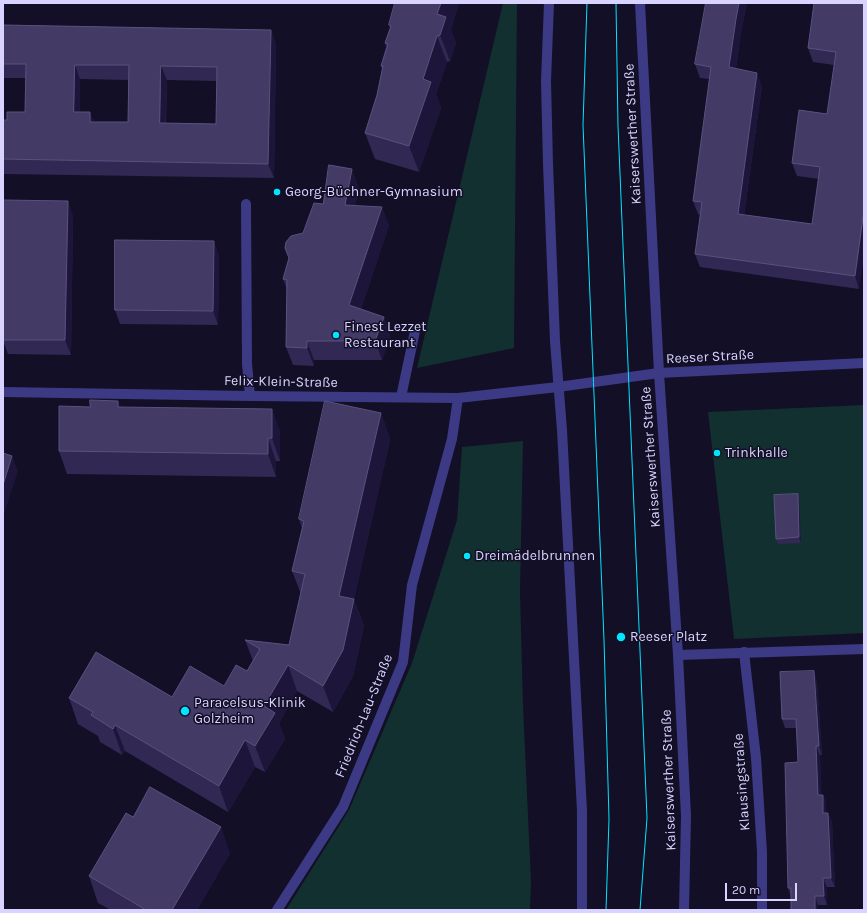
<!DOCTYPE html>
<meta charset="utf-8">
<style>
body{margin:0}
#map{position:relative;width:867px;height:913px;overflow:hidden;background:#130f26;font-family:Karla,sans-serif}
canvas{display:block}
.frame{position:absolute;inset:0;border:4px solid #d9d4ff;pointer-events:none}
.scale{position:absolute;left:725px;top:883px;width:72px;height:18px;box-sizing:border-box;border:2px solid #d9d4ff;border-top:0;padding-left:5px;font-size:12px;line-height:14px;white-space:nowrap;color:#d9d4ff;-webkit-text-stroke:3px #130f26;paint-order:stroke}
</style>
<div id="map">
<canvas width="867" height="913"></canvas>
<div class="frame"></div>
<div class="scale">20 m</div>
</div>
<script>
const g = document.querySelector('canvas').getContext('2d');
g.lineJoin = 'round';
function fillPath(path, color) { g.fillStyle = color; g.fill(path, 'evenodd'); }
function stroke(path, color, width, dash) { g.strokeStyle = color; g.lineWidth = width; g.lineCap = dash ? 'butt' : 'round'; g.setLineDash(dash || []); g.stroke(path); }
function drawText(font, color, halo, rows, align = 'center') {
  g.font = font + ' Karla,sans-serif'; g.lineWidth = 3; g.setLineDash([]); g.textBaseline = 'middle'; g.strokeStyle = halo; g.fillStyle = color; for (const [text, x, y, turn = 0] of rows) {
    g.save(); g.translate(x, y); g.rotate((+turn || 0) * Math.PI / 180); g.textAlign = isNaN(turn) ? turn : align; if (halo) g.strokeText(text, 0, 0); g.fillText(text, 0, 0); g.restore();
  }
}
const green = new Path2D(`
 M503 3H517L514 348 417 368Z
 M864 405V633L734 639 708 412Z
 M523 441 520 592 523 707 531 881 530 910H286L349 810 412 663 457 520 462 447Z`);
const service = new Path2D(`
 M246 204 247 364 250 396
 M401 397 415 331`);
const minor = new Path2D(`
 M3 392 250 396 458 398 558 387 659 373 864 363
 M744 652 756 758 762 852V910
 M678 655 864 649
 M277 910 343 807 403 662 412 585 452 439 458 398`);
const tertiary = new Path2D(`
 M549 3 546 81 548 164 555 341 562 430 582 811V910
 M640 3 659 373 678 655 686 816 684 910`);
const tram = new Path2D(`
 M587 3 583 125 604 640 609 819 606 910
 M616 3 618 126 647 818 640 910`);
const wall = new Path2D(`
 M395 3H459L451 30 456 43 450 61 447 62 436 94 441 108 419 172 375 159 365 133 377 95 382 69 381 66 386 47 385 43 390 28 389 25Z
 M706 3H747L741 32 736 68 762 86 744 215 812 224 819 179 797 176 792 163 827 114 834 65 813 62 808 48 864 3 859 289 700 267 695 254 700 215 698 214 693 201 710 79 700 78 695 64Z
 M3 25 271 30 276 45 274 178 3 174V120H7L25 112 26 78H3ZM80 79 128 80V122H94L80 112ZM167 80 217 81 216 124 166 123Z
 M359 188 355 206 389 225 361 309 384 317 390 336 382 360H314V366L293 365 286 347 287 290 283 279 289 259 285 248 303 233 323 204Z
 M3 200 73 215 71 355 8 354 3 341Z
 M219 255 218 325 120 324 115 310Z
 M120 407 280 431V461H276V477L67 474 59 451Z
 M381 413 390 440 354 599 364 626 353 676 333 712 297 691 279 723 285 739 265 772 255 767 228 812 125 751 122 755 100 742 98 736 78 724 69 698 172 697 224 686 247 671 253 661 245 640 289 645 301 594 292 571 302 528 299 519Z
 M799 500 801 543 778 544 776 539Z
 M817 681 822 755H820L821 795H823L826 804V813H828L832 822 834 868 835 887H827V905H818L791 897 788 888 798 762 796 728H785L782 719Z
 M133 817 230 853 197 910H111L98 903 89 876Z`);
const shadedWall = new Path2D(`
 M441 3H459L451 30 456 43 450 61 440 35 437 14Z
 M739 3H747L741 32 734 81 729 67 736 19Z
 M271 30 276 45 274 178 268 164Z
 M437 36 447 62 436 94 441 108 419 172 409 146 423 79Z
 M75 65 80 79V126L74 112Z
 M161 66 167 80 165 137 160 123Z
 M757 73 762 86 742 228 738 214Z
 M90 112 96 126 90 122Z
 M352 169 359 188 351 224 345 205Z
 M68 201 73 215 71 355 65 340Z
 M382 207 389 225 356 324 349 305Z
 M864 210V258L859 289 855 276Z
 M214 241 219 255 218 325 213 311Z
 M384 317 390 336 382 360 375 341Z
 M307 341 314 360V366L307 348Z
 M118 401 126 424 118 407Z
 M272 409 280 431V461L272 438Z
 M381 413 390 440 349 622 339 596Z
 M268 438 276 461V477L268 454Z
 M12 456 18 471 3 517V485Z
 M798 494 799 500 801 543 799 537Z
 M354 599 364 626 353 676 333 712 323 686Z
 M288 665 297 691 279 723 285 739 265 772 255 746 264 706Z
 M814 671 817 681 822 755 819 746Z
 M115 725 125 751 122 755 113 729Z
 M245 740 255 767 228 812 219 786Z
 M816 746 820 755 822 804 818 795Z
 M823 795 826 804 827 822 823 813Z
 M828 813 832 822 835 887 831 878Z
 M221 827 230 853 197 910H172Z
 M823 878 827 887V905L824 896Z
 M815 896 818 905V910H815Z`);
const building = new Path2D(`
 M395 3H441L437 14 446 17 440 35 437 36 423 79 431 82 409 146 365 133 377 95 383 66H381L388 44 385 43 391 26 389 25Z
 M706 3H739L736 19 729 67 757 73 738 214 812 224 820 167 792 163 799 110 827 114 836 52 808 48 814 3H864V210L855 276 695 254 702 202 693 201 711 67 695 64Z
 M3 25 271 30 268 164 3 159V120H7V112H25L26 64H3ZM75 65H129L128 122H90V112H74ZM161 66 217 67 216 124 160 123Z
 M329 165 352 169 345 205 382 207 349 305 384 317 375 341H307V348L286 347 287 280 283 279 289 258 285 248 286 242 291 236 303 233 314 203 323 204Z
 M3 200 68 201 65 340H3Z
 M115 240 214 241 213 311 115 310Z
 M90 400 118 401V407L272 409V438H268V454L59 451V406L90 407Z
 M325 401 381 413 339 596 354 599 343 650 323 686 288 665 264 706 275 713 255 746 245 740 219 786 115 725 113 729 91 715 93 712 69 698 96 652 172 697 190 666 224 686 236 665 247 671 260 649 245 640 289 645 305 574 292 571 304 521 299 519Z
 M3 453 12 456 3 485Z
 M798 494 799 537 776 539 774 495Z
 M814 671 819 746H816L818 795H823V813H828L831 878H823L824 896H815V910H791V888H788L785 763 798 762 796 719H782L780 672Z
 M150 787 221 827 172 910H146L89 876 126 813 133 817Z`);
const markers = [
 [277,192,4,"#00e5ff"],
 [336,335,4,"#00e5ff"],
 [717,453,4,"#00e5ff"],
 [467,556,4,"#00e5ff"],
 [621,637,5,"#00e5ff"],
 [185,711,5,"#00e5ff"]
];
const streetNames = [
 ["Kaiserswerther Straße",633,134,-93],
 ["Reeser Straße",710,357,-3],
 ["Felix-Klein-Straße",281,382,1],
 ["Kaiserswerther Straße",651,457,-94],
 ["Friedrich-Lau-Straße",364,716,-68],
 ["Kaiserswerther Straße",669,780,-92],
 ["Klausingstraße",742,782,-94]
];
const poiNames = [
 ["Georg-Büchner-Gymnasium",285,192],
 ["Finest Lezzet",344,327],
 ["Restaurant",344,343],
 ["Trinkhalle",725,453],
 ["Dreimädelbrunnen",475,556],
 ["Reeser Platz",630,637],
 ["Paracelsus-Klinik",194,703],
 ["Golzheim",194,719]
];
fillPath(green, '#12302f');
stroke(service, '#3d3a85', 10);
stroke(minor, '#3d3a85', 10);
stroke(tertiary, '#3d3a85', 10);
stroke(tram, '#00e5ff', 1);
fillPath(wall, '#312854');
fillPath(shadedWall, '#1d163a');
fillPath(building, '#433a66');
stroke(building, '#5a527e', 1);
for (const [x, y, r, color] of markers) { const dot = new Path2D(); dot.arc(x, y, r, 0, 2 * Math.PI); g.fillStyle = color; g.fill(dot); stroke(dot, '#130f26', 1.5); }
drawText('14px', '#d9d4ff', '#130f26', streetNames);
drawText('14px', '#d9d4ff', '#130f26', poiNames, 'left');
</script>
